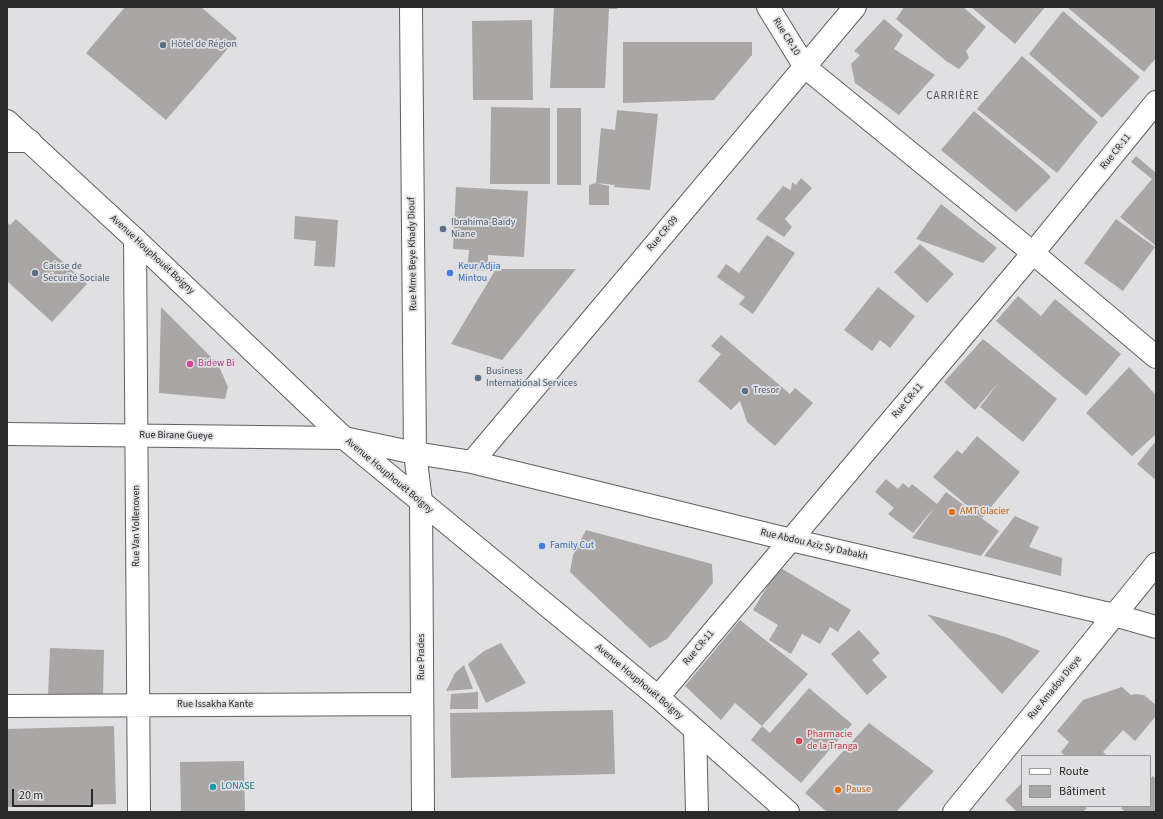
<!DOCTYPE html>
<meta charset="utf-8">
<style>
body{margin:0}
#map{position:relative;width:1163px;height:819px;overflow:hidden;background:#e0e0e3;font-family:"Source Sans 3",sans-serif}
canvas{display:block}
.frame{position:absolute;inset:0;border:8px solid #2a2a2b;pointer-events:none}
.legend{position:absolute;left:1021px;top:755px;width:130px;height:52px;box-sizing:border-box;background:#e0e0e3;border:1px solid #979799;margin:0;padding:5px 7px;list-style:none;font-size:12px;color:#2a2a2b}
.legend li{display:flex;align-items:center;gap:8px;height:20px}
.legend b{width:20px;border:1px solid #979799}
.scale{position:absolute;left:12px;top:789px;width:81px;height:18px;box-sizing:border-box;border:2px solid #2a2a2b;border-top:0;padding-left:5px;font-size:12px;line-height:14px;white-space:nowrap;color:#2a2a2b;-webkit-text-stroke:3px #e0e0e3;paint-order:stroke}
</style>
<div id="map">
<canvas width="1163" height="819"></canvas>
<div class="frame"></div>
<ul class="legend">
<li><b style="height:5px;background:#fff"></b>Route</li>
<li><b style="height:11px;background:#a9a6a5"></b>Bâtiment</li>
</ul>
<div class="scale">20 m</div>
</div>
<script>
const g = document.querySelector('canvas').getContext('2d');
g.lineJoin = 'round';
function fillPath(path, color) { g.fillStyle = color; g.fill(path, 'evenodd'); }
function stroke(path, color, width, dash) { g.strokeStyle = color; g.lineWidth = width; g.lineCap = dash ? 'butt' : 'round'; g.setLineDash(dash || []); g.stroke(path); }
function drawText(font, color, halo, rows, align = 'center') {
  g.font = font + ' "Source Sans 3",sans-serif'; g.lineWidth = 3.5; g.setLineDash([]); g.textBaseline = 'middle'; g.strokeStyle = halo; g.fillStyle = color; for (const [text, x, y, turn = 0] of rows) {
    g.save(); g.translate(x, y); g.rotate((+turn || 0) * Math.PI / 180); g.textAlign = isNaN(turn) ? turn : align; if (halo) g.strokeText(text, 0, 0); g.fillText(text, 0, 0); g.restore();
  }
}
const building = new Path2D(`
 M125 7H201L237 38 166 120 86 53Z
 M554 7H617V9H609L605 88H550Z
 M904 7H963L986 27 966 51 969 58 959 69 946 61 896 19Z
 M971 7H1045L1015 44Z
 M1067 7H1156V58L1144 72Z
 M1063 11 1140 77 1102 118 1029 54Z
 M884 19 903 35 894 49 935 75 899 115 855 83 851 64 860 55 854 51Z
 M532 20 533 100H473L472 21Z
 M623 42H752V55L714 100 623 103Z
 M1022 56 1098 122 1057 173 977 109Z
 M491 107 550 108V184H490Z
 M557 108H581V185H557Z
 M617 110 658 114 650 190 614 187 615 185 596 183 609 186V205H589V185L596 183 601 128 615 130Z
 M974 111 1042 168 1051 177 1016 212 941 150Z
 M1136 156 1156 173V246L1120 217 1152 179 1131 162Z
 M801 178 812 188 785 219 792 227 784 237 756 219 783 186 791 190 792 182 796 185Z
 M456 187 528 191 524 257 488 255V271L467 270 469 250 453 249Z
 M941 204 997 248 983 263 916 239Z
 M295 216 338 220 335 267 314 266 316 241 294 239Z
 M16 219 87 284 52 322 7 281V222L10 225Z
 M1116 219 1155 247 1123 291 1084 263Z
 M767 235 795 253 753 314 739 304 745 297 717 277 726 264 739 273Z
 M920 244 954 274 927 303 894 272Z
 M496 269H576L502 360 451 344Z
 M878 287 915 316 890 348 880 340 872 351 844 330Z
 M1018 296 1041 316 1055 299 1121 354 1086 396 996 321Z
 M161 307 218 364 228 387 225 399 159 393Z
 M721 335 790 394 795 388 813 403 775 446 747 422 740 401 731 410 698 381 721 354 711 346Z
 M983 339 1057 399 1023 442 980 407 999 382 975 410 944 382Z
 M1129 367 1156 395V434L1132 456 1086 413Z
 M977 436 1020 472 982 518 933 477 957 450 962 454Z
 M1156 441V480L1137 464Z
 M886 479 898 489 903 483 909 488 912 484 937 504 946 492 999 531 981 556 912 538 935 507 913 533 888 514 894 508 875 492Z
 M1015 516 1039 527 1029 547 1062 558 1061 576 984 556Z
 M586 530 712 564 713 583 667 639 650 648 570 572 573 555Z
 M779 567 851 610 838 632 830 627 820 644 802 634 791 654 769 640 778 625 753 610Z
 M927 614 1006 637 1040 651 1002 694Z
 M740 620 808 674 762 726 735 703 721 720 685 686Z
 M859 630 880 653 872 660 887 677 867 695 831 654Z
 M501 643 526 683 486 703 468 664 484 651Z
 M50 648 104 650 103 698 48 696Z
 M464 665 473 689 446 691 455 673Z
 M1122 687 1131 695 1135 694 1144 695 1156 705V716L1135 741 1123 730 1103 752 1107 756H1065L1061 752 1069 742 1057 731 1083 700Z
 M809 688 852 724 801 783 751 740 762 726 770 733Z
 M478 692V709H450L451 694Z
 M613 710 615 774 451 778 450 713Z
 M869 723 934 771 896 812H827L805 793Z
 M114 726 116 804 7 807V729Z
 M244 761 245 812H181L180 762Z
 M1153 776 1156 779V812H1125L1121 808 1123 806H1150V779Z
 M1022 783V806H1084L1087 808 1083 812H1017L1005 800Z`);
const minor = new Path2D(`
 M411 7 415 453 421 501 423 812
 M768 7 805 67 1033 253 1156 357
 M7 141H30
 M135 239 139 812
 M7 434 344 438 415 453 472 462 791 540 1114 615 1156 627
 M472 462 855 7
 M658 697 1033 253 1156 102
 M7 706 422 704
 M695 730 697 812
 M954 812 1156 564`);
const major = new Path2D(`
 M7 121 135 239 344 438 658 697 788 812`);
const markers = [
 [163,45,4,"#5c6f8a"],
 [443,229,4,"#5c6f8a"],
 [35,273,4,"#5c6f8a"],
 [450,273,4,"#3f7fe0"],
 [190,364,4,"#d1479c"],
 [478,378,4,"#5c6f8a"],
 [745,391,4,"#5c6f8a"],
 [952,512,4,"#e8710a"],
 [542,546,4,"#3f7fe0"],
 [799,741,4,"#e0444e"],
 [213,787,4,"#0f9aa8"],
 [838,790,4,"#e8710a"]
];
const streetNames = [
 ["Rue CR-10",786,37,58],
 ["Rue CR-11",1116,152,-51],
 ["Rue CR-09",663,234,-50],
 ["Rue Mme Beye Khady Diouf",413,254,-91],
 ["Avenue Houphouët Boigny",152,255,43],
 ["Rue CR-11",908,401,-50],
 ["Rue Birane Gueye",176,436,1],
 ["Avenue Houphouët Boigny",389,476,40],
 ["Rue Van Vollenoven",137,526,-90],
 ["Rue Abdou Aziz Sy Dabakh",814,545,13],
 ["Rue CR-11",699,648,-50],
 ["Rue Prades",422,657,-90],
 ["Avenue Houphouët Boigny",639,682,40],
 ["Rue Amadou Dieye",1055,688,-51],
 ["Rue Issakha Kante",215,705]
];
const serviceNames = [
 ["Hôtel de Région",171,45],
 ["Ibrahima-Baïdy",451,223],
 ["Niane",451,235],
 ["Caisse de",43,267],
 ["Sécurité Sociale",43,279],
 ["Business",486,372],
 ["International Services",486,384],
 ["Tresor",753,391]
];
const shopNames = [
 ["Keur Adjia",458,267],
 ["Mintou",458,279],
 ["Family Cut",550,546]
];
const hotelNames = [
 ["Bidew Bi",198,364]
];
const foodNames = [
 ["AMT Glacier",960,512],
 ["Pause",846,790]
];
const healthNames = [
 ["Pharmacie",807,735],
 ["de la Tranga",807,747]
];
const cultureNames = [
 ["LONASE",221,787]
];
const neighbourhoodNames = [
 ["CARRIÈRE",953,97]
];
fillPath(building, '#a9a6a5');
stroke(minor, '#606062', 24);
stroke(major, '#606062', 24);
stroke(minor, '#fff', 22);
stroke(major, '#fff', 22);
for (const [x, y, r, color] of markers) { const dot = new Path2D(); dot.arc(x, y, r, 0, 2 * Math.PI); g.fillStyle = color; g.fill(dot); stroke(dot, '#e0e0e3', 1.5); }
drawText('10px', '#2a2a2b', '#e0e0e3', streetNames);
drawText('10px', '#4e5e75', '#e0e0e3', serviceNames, 'left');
drawText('10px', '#366cbe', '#e0e0e3', shopNames, 'left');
drawText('10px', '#b23c85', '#e0e0e3', hotelNames, 'left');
drawText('10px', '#c56008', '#e0e0e3', foodNames, 'left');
drawText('10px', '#be3a42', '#e0e0e3', healthNames, 'left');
drawText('10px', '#0d838f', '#e0e0e3', cultureNames, 'left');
g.letterSpacing = '1px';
drawText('11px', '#555557', '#e0e0e3', neighbourhoodNames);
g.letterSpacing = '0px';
</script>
